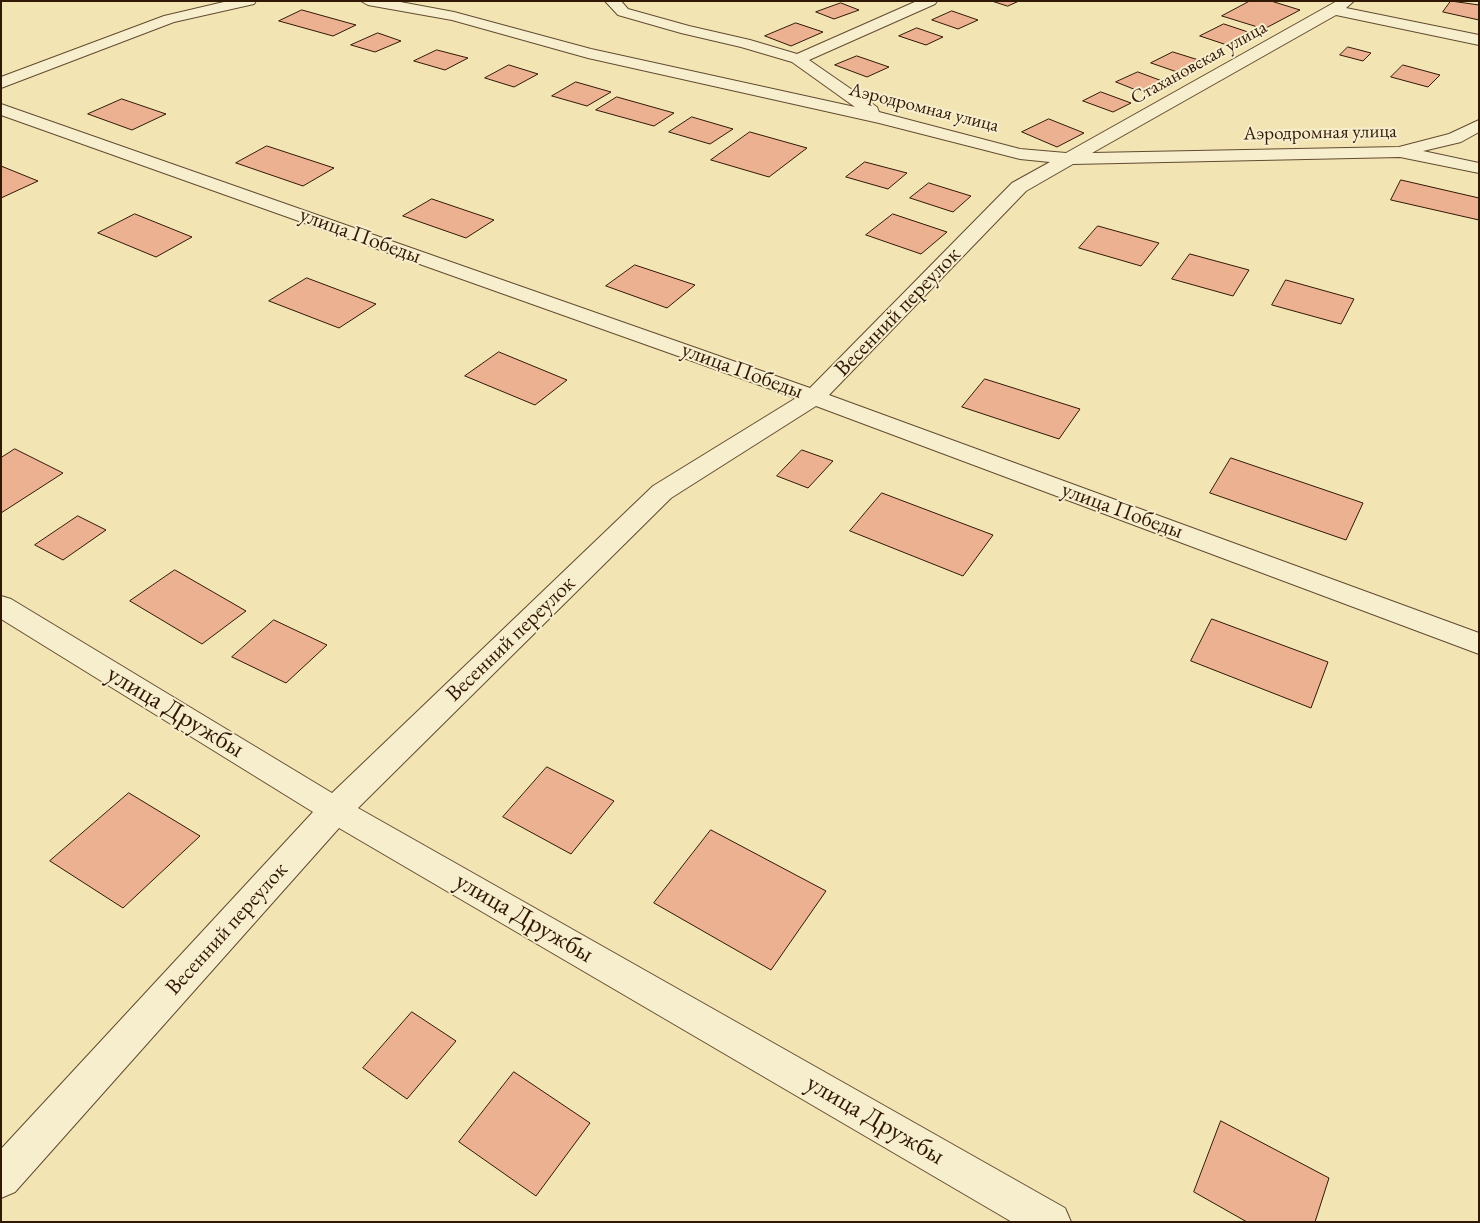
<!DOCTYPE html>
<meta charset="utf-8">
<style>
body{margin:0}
#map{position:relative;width:1480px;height:1223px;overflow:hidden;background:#f3e5b3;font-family:"EB Garamond",serif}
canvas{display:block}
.frame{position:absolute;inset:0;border:2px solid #311805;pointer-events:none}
</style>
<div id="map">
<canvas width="1480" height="1223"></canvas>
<div class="frame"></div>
</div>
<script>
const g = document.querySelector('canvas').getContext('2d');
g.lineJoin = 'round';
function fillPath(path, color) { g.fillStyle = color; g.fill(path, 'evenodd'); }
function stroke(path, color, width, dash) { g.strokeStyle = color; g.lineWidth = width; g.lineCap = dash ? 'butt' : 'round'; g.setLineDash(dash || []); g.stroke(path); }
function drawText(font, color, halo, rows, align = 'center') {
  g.font = font + ' "EB Garamond",serif'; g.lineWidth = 4; g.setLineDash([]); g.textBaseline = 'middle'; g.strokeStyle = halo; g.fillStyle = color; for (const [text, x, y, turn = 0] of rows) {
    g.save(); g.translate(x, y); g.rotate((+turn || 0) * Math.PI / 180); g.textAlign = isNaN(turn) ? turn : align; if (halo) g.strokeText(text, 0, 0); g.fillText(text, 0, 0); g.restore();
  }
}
const building = new Path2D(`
 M992 1H1019L1008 6Z
 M1250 1H1271L1300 10 1264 29 1222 16Z
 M1451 1 1479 5V20L1443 12Z
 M841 3 859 10 834 19 816 12Z
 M302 10 356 25 333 36 279 21Z
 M952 11 978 20 958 29 932 20Z
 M796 23 823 32 791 46 765 36Z
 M1224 24 1254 34 1230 46 1200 36Z
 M917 28 943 37 926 45 899 36Z
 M378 33 401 41 375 52 351 45Z
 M1348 47 1371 53 1363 61 1340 55Z
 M437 50 468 58 445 70 414 61Z
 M1173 52 1205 62 1183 74 1151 63Z
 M857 56 889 67 867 77 835 65Z
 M509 65 538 74 514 87 485 78Z
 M1403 65 1440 75 1428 87 1391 77Z
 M1138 72 1173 85 1151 96 1116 82Z
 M576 82 611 92 587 106 552 96Z
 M1101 92 1131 103 1113 112 1083 101Z
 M617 97 674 113 654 126 596 110Z
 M122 99 166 114 132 130 88 114Z
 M692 117 733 129 710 144 669 132Z
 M1049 119 1084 133 1057 147 1022 132Z
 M750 132 807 148 769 177 711 160Z
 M267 146 334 168 303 186 236 163Z
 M865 162 907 173 888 189 846 177Z
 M1 166 38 181 1 198Z
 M1401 180 1479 198V220L1391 200Z
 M929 183 971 196 953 212 910 198Z
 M432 199 494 220 466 238 403 216Z
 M135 214 192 237 156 257 98 233Z
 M893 214 947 232 921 254 866 235Z
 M1098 226 1159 243 1141 266 1079 248Z
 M1190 254 1249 270 1233 296 1172 279Z
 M635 265 695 285 667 308 606 286Z
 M307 278 376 304 339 328 269 301Z
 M1286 280 1354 299 1341 324 1272 305Z
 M499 352 567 380 535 405 465 376Z
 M985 379 1080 409 1059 439 962 407Z
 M15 449 63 473 1 513V458Z
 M802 450 833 461 808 488 777 476Z
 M1231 458 1363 503 1346 540 1210 493Z
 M882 493 993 535 963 576 850 531Z
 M78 516 106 530 63 560 35 545Z
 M175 570 246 611 202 644 130 601Z
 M1212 619 1328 662 1311 708 1191 661Z
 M274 620 327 645 286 683 232 657Z
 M547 767 614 801 571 854 503 817Z
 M129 793 200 836 123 908 50 861Z
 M711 830 826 891 771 970 654 903Z
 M412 1012 456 1041 407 1099 363 1068Z
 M514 1072 590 1123 536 1196 459 1142Z
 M1221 1121 1329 1178 1315 1222H1247L1194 1192Z`);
const street = new Path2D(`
 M228 1H256L254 4 174 22 1 88V77L164 16Z
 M361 1H395L454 12 591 49 855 107 792 62 741 47 681 33 618 15 605 1H621L628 9 689 26 750 40 797 54 917 1H937L935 4 809 60 877 107 879 112 1020 149 1066 153 1337 1H1354L1346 8 1479 35V45L1336 15 1092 153 1399 147 1449 134 1479 120V132L1461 142 1423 151 1479 163V173L1400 157 1073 164 1026 191 829 395 1479 633V654L816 406 671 498 358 808 1065 1208 1071 1222H1012L339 828 15 1192 1 1198V1149L313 812 1 619V596L11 599 332 793 653 486 796 398 1 115V104L810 388 1012 183 1050 162 1020 159 879 123 588 58 452 20 368 5Z`);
const farStreetnames = [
 ["Стахановская улица",1199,63,-29],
 ["Аэродромная улица",924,108,14],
 ["Аэродромная улица",1320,133,-1]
];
const streetNames = [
 ["улица Победы",360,236,20],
 ["Весенний переулок",898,312,-46],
 ["улица Победы",742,371,20],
 ["улица Победы",1122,511,20],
 ["Весенний переулок",511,639,-44],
 ["Весенний переулок",227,929,-48]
];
const nearStreetnames = [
 ["улица Дружбы",175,712,31],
 ["улица Дружбы",524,918,30],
 ["улица Дружбы",875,1120,30]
];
fillPath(building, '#ebb191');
stroke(building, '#311805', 1);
stroke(street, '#624b30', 2);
fillPath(street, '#f7eece');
drawText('19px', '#311805', '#f7eece', farStreetnames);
drawText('22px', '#311805', '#f7eece', streetNames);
drawText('26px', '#311805', '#f7eece', nearStreetnames);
</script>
